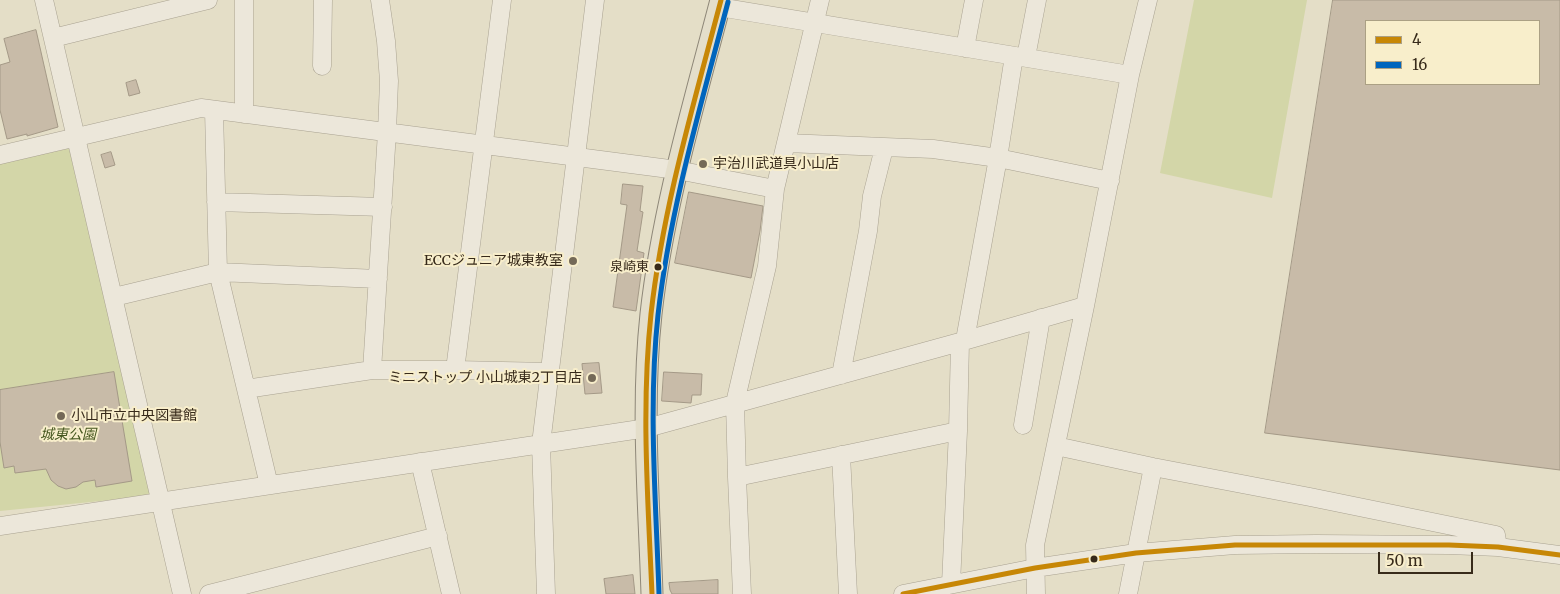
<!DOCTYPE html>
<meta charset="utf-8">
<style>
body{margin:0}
#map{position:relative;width:1560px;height:594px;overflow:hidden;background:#e4dec7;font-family:Merriweather,serif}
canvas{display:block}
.legend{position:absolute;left:1365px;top:20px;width:175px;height:65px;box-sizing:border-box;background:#f8eecb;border:1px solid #aba084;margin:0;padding:6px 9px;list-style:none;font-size:15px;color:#372a1a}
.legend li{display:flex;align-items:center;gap:10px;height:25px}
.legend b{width:25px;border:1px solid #aba084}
.scale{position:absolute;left:1378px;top:552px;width:95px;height:22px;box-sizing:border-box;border:2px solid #372a1a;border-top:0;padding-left:6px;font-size:15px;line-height:18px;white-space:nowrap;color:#372a1a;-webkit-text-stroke:4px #f8eecb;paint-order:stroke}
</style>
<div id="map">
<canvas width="1560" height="594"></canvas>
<ul class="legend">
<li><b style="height:6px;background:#c78706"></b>4</li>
<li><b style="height:6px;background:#0065bd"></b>16</li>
</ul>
<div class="scale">50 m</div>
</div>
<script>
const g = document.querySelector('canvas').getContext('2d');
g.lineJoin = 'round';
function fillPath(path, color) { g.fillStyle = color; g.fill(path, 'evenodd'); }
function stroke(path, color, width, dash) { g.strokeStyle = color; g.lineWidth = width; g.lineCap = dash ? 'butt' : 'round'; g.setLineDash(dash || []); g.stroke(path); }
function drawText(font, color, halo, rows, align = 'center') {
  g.font = font + ' Merriweather,"Noto Sans JP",serif'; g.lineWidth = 4; g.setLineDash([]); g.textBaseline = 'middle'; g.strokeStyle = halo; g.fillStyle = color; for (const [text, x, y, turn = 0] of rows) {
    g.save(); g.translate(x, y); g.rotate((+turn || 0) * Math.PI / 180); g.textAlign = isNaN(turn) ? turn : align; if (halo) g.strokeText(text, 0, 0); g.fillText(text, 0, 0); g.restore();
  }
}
const green = new Path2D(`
 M1194 0H1307L1272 198 1160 173Z
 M69 148 151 496 0 511V164Z`);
const building = new Path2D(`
 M1333 0H1560V470L1265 433ZM1366 21H1539V84H1366Z
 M36 30 58 127 27 136V134L7 139 0 110V65L10 62 4 39Z
 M136 80 140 93 129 96 126 83Z
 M111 152 115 165 105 168 101 155Z
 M623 184 643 186 640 211 643 212 637 251 644 253 636 311 613 307 627 205 621 204Z
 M689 192 763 206 760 231 751 278 675 263Z
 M599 363 602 393 585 394 582 364Z
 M114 372 132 481 96 487 95 480 83 482 76 487 66 489 58 486 51 480 46 469 15 473 14 466 4 468 0 442V390Z
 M664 372 702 374 701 395H692L691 403 662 401Z
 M633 575 635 594H606L604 579Z
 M718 580V594H672L670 590 669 583Z`);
const minor = new Path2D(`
 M44 0 182 594
 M244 0V114
 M719 7 1130 75
 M53 38 208 0
 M965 48 974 0
 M1026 57 1037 0
 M322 66 323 0
 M214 110 218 272 269 485
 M786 143 933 149 998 158 1110 181
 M0 155 201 108 677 170 775 189
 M216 202 383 207
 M114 297 218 272 378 279
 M965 340 998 158 1014 56
 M372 370 387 132 389 81 386 41 380 0
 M455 370 502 0
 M841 375 868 231 872 196 884 148
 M246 389 372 370H455L550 372
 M1023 425 1041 318
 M1056 446 1153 467 1310 497 1496 535 1498 547
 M841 455 848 594
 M420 462 451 594
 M737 477 958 431
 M0 526 647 428 960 342 1085 306
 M951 584 958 431 960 342
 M209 594 438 536
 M546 594 541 444 595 0
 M742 594 737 477 735 403 767 266 775 189 820 0
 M903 594 1035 568 1136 553 1235 545 1316 544 1449 545 1498 547 1560 555
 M1036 594 1035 545 1085 306 1130 75 1148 0
 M1128 594 1153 467`);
const major = new Path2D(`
 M652 594C649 501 641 407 651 314 663 207 694 104 721 0`);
const bus1 = new Path2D(`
 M652 594C648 501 641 407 651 314 663 207 694 103 721 0
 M903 594 1035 568 1136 553 1235 545H1449L1498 547 1560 555`);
const bus2 = new Path2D(`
 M659 594C656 501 648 407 658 315 670 208 701 105 728 2`);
const markers = [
 [703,164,5,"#746957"],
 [573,261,5,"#746957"],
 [658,267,4.5,"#372a1a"],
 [592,378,5,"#746957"],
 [61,416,5,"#746957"],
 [1094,559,4.5,"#372a1a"]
];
const busNames = [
 ["泉崎東",649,267]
];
const poiNames = [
 ["宇治川武道具小山店",713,164],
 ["ECCジュニア城東教室",563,261,"right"],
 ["ミニストップ 小山城東2丁目店",582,378,"right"],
 ["小山市立中央図書館",71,416]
];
const parkNames = [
 ["城東公園",68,435]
];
fillPath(green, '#d3d6a8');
fillPath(building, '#c8bba8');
stroke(building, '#a49987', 1);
stroke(minor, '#a9a291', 19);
stroke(major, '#8e8778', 23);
stroke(minor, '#ece7da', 18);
stroke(major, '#e4deca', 21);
stroke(bus1, '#c78706', 5);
stroke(bus2, '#0065bd', 5);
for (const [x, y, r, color] of markers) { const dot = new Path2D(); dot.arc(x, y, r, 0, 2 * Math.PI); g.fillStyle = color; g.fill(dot); stroke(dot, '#f8eecb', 2); }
drawText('13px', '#372a1a', '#f8eecb', busNames, 'right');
drawText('14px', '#372a1a', '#f8eecb', poiNames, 'left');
drawText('italic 14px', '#45561e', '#f8eecb', parkNames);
</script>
